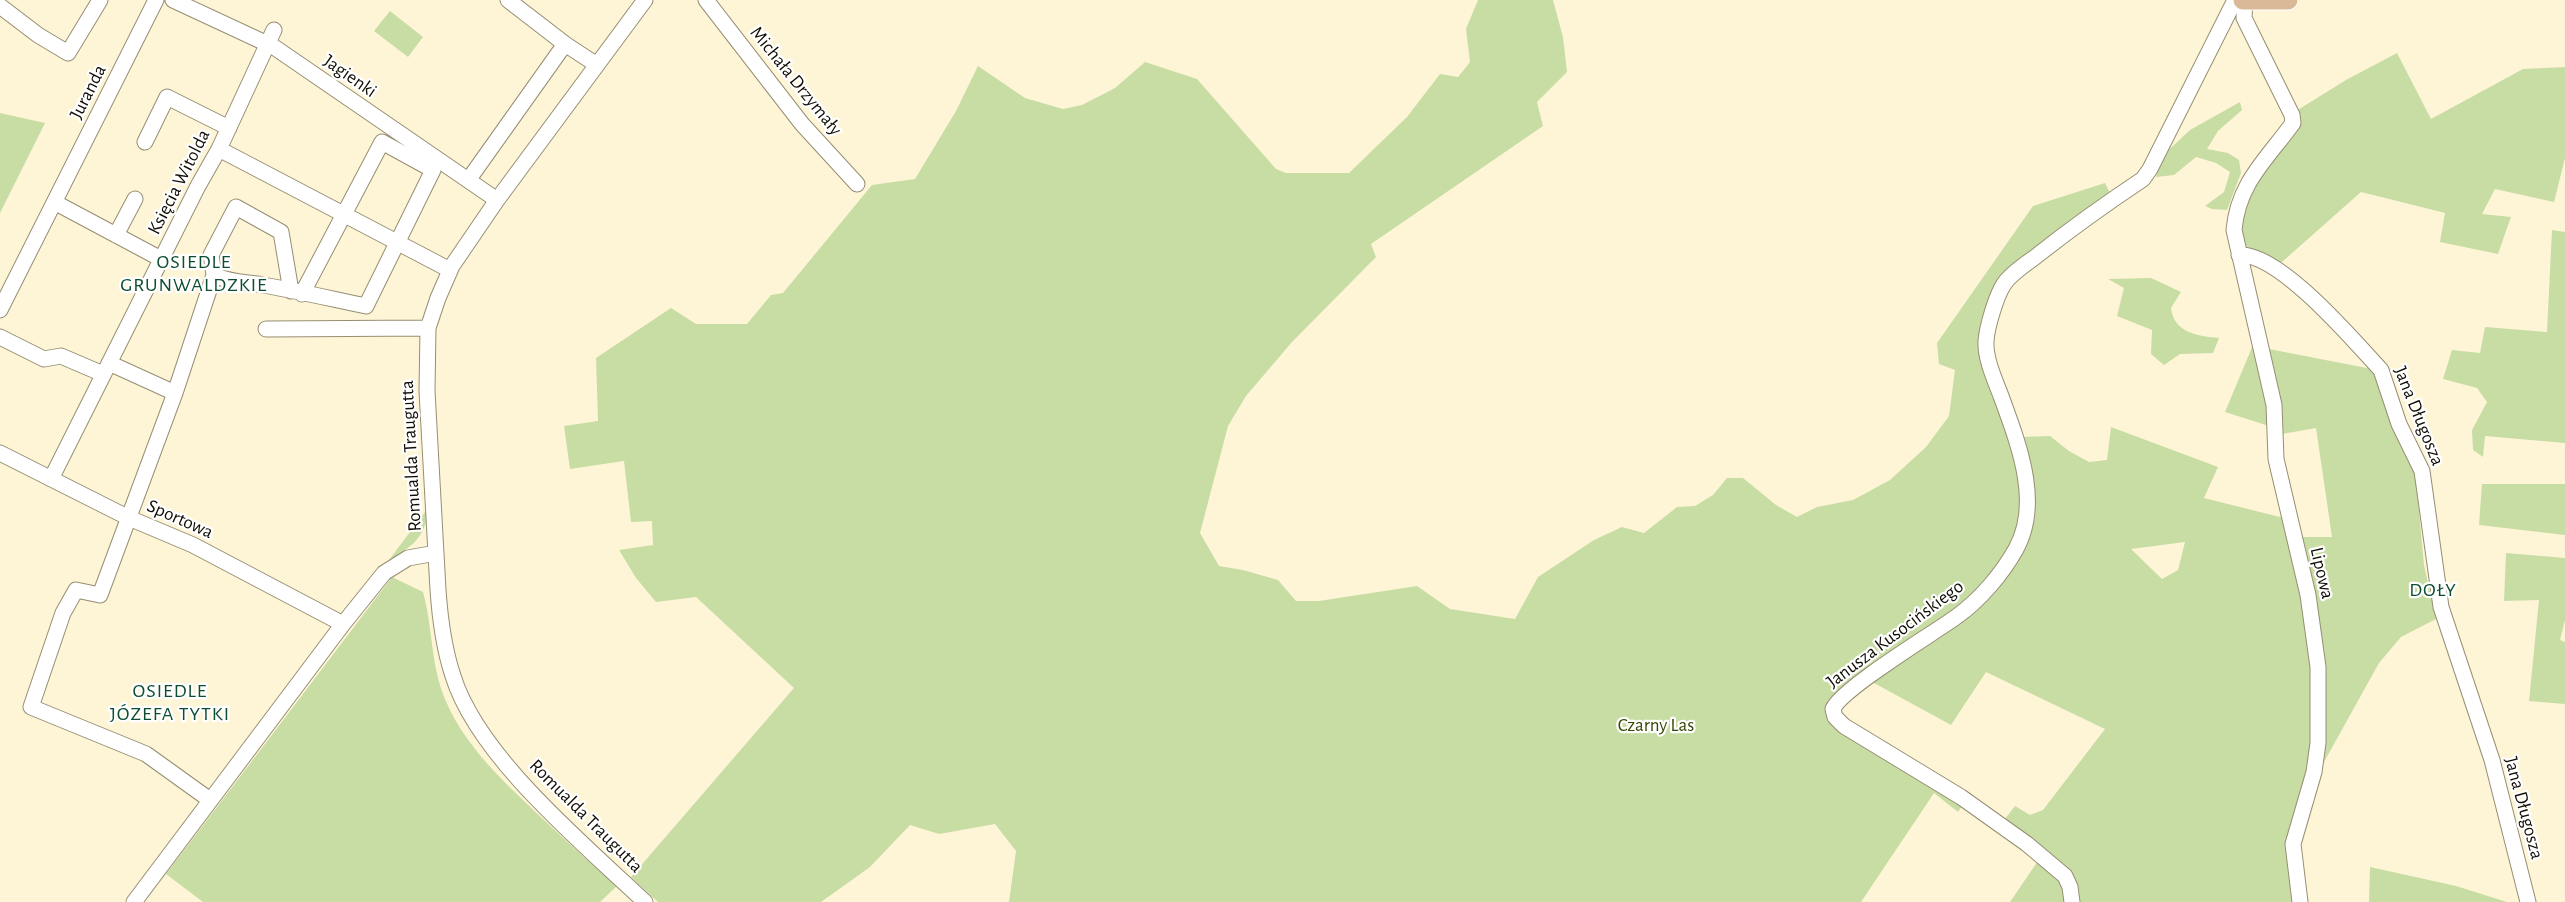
<!DOCTYPE html>
<meta charset="utf-8">
<style>
body{margin:0}
canvas{display:block;background:#fef5d7}
</style>
<canvas width="2565" height="902"></canvas>
<script>
const g = document.querySelector('canvas').getContext('2d');
g.lineJoin = 'round';
function fillPath(path, color) { g.fillStyle = color; g.fill(path, 'evenodd'); }
function stroke(path, color, width, dash) { g.strokeStyle = color; g.lineWidth = width; g.lineCap = dash ? 'butt' : 'round'; g.setLineDash(dash || []); g.stroke(path); }
function drawText(font, color, halo, rows, align = 'center') {
  g.font = font + ' "Alegreya Sans",sans-serif'; g.lineWidth = 4.5; g.setLineDash([]); g.textBaseline = 'middle'; g.strokeStyle = halo; g.fillStyle = color; for (const [text, x, y, turn = 0] of rows) {
    g.save(); g.translate(x, y); g.rotate((+turn || 0) * Math.PI / 180); g.textAlign = isNaN(turn) ? turn : align; if (halo) g.strokeText(text, 0, 0); g.fillText(text, 0, 0); g.restore();
  }
}
const green = new Path2D(`
 M1478 0H1553L1563 37 1567 72 1537 102 1543 126 1371 244 1376 257 1292 342 1246 396 1228 426 1200 533 1219 566 1243 570 1278 580 1296 601H1319L1417 586 1450 609 1515 619 1538 577 1594 540 1622 527 1644 533 1677 507 1695 506 1713 495 1727 478H1743L1776 505 1797 517 1817 507 1853 500 1890 480 1926 447 1949 416 1955 370 1939 364 1937 343 2033 206 2105 183 2110 193 2019 266 1985 342 2013 430 2027 521 1999 574 1833 709 1964 803 1958 812 1934 793 1861 902H1009L1016 851 995 824 939 834 910 825 870 867 821 902H658L631 877 794 688 696 597 656 602 636 578 619 550 653 545 652 521 631 522 624 461 570 469 564 426 598 421 596 358 671 308 696 324H747L771 295 783 293 872 185 915 179 956 111 978 66 1025 98 1063 109 1082 105 1115 88 1145 62 1197 79 1276 169 1286 173H1349L1407 117 1440 74 1458 77 1470 62 1466 29Z
 M390 11 423 37 408 57 374 31Z
 M2397 53 2431 119 2523 69 2565 67V158L2554 202 2495 189 2482 214 2511 217 2498 254 2440 242 2445 213 2361 192 2282 262H2271L2242 243 2238 230 2246 200 2296 111 2346 80Z
 M2240 102 2242 110 2218 131 2207 149 2228 153 2239 160 2241 173 2227 210 2212 209 2205 206 2224 192 2230 172 2216 163 2196 157 2174 175 2156 177 2160 158 2190 130Z
 M0 113 45 123 0 213Z
 M2552 230 2565 232V443L2485 436 2483 457 2473 450 2472 430 2487 402 2477 388 2443 379 2452 350 2480 353 2485 327 2547 332Z
 M2151 278 2181 292 2171 308C2174 333 2198 336 2219 338L2213 353 2180 354 2164 365 2151 354 2152 330 2117 316 2124 288 2108 279Z
 M2255 340 2272 427 2225 412Z
 M2269 349 2372 369 2381 381 2415 468 2424 565 2436 619 2401 637 2379 663 2324 762 2322 756 2296 845 2305 902H2010L2042 855 2001 824 2015 806 2030 815 2043 810 2105 729 1986 672 1951 725 1874 683 1867 685 1957 623 2029 533 2035 517 2019 437 2050 436 2069 451 2089 462 2107 460 2111 427 2218 467 2204 498 2284 518 2297 537H2332L2316 428 2282 434ZM2185 542 2178 570 2162 579 2131 549Z
 M2482 484H2565V535L2479 525Z
 M428 508C426 541 409 546 386 564Z
 M2506 553 2565 558V620L2560 640 2565 642V704L2529 701 2539 600 2504 601Z
 M392 577 423 592C431 621 431 650 438 678 453 737 502 780 544 820 568 843 592 865 618 885L600 902H203L166 874Z
 M2370 867 2456 886 2507 902H2369Z`);
const minor = new Path2D(`
 M173 0 274 47 497 200
 M508 0 565 44 597 65
 M645 0 497 200 452 266 438 298 428 328 427 391 438 590C440 619 444 649 453 676 478 757 584 844 645 902
 M706 0 802 124 857 184
 M2245 0 2244 18 2292 115 2293 123C2267 159 2238 183 2234 230L2274 405 2276 459 2308 595 2318 667V743L2314 772 2293 844 2300 902
 M0 6 38 35 68 53 100 0
 M145 142 167 97 229 128
 M219 149 450 270
 M469 179 565 44
 M56 203 161 259
 M116 235 135 199
 M2239 255C2279 252 2354 341 2381 370L2399 424 2422 471 2441 607 2492 760 2528 902
 M214 275C231 283 246 282 263 285 298 291 332 299 366 306L433 170 382 142 302 294
 M0 310 156 0
 M266 329 428 328
 M0 337 44 359 61 356 103 374
 M109 363 175 393
 M0 453 129 518 193 545 343 624
 M51 479 198 186 219 149 274 30
 M210 800 146 754 31 707 63 613 76 590 100 595 175 393 214 275 211 255 236 207 281 232 291 291
 M134 902 343 624 384 573 408 558 436 553
 M2072 902 2070 887 2065 876 2027 844 1961 797 1844 726 1835 717 1833 709C1841 689 1934 633 1956 617 1980 600 2002 574 2016 549 2042 502 2018 443 2001 396 1995 380 1985 359 1986 341 1987 327 1996 296 2004 284 2012 272 2028 263 2039 254 2072 228 2107 203 2143 179L2150 169 2235 0`);
const major = new Path2D(`
 M2243 0H2288`);
const streetNames = [
 ["Jagienki",350,76,35],
 ["Michała Drzymały",796,81,51],
 ["Juranda",88,92,-63],
 ["Księcia Witolda",179,182,-63],
 ["Jana Długosza",2419,416,68],
 ["Romualda Traugutta",411,456,-93],
 ["Sportowa",180,519,24],
 ["Lipowa",2322,573,77],
 ["Janusza Kusocińskiego",1895,634,-37],
 ["Jana Długosza",2524,808,75],
 ["Romualda Traugutta",586,816,45]
];
const parkNames = [
 ["Czarny Las",1656,725]
];
const neighbourhoodNames = [
 ["OSIEDLE",194,262],
 ["GRUNWALDZKIE",194,285],
 ["DOŁY",2433,590],
 ["OSIEDLE",170,691],
 ["JÓZEFA TYTKI",170,714]
];
fillPath(green, '#c8dda4');
stroke(minor, '#968e73', 17);
stroke(major, '#fff', 21);
stroke(minor, '#fff', 15);
stroke(major, '#d9b998', 19);
drawText('19px', '#100d04', '#fff', streetNames);
drawText('19px', '#354601', '#fff', parkNames);
g.letterSpacing = '1px';
drawText('20px', '#0d4e32', '#fff', neighbourhoodNames);
g.letterSpacing = '0px';
</script>
